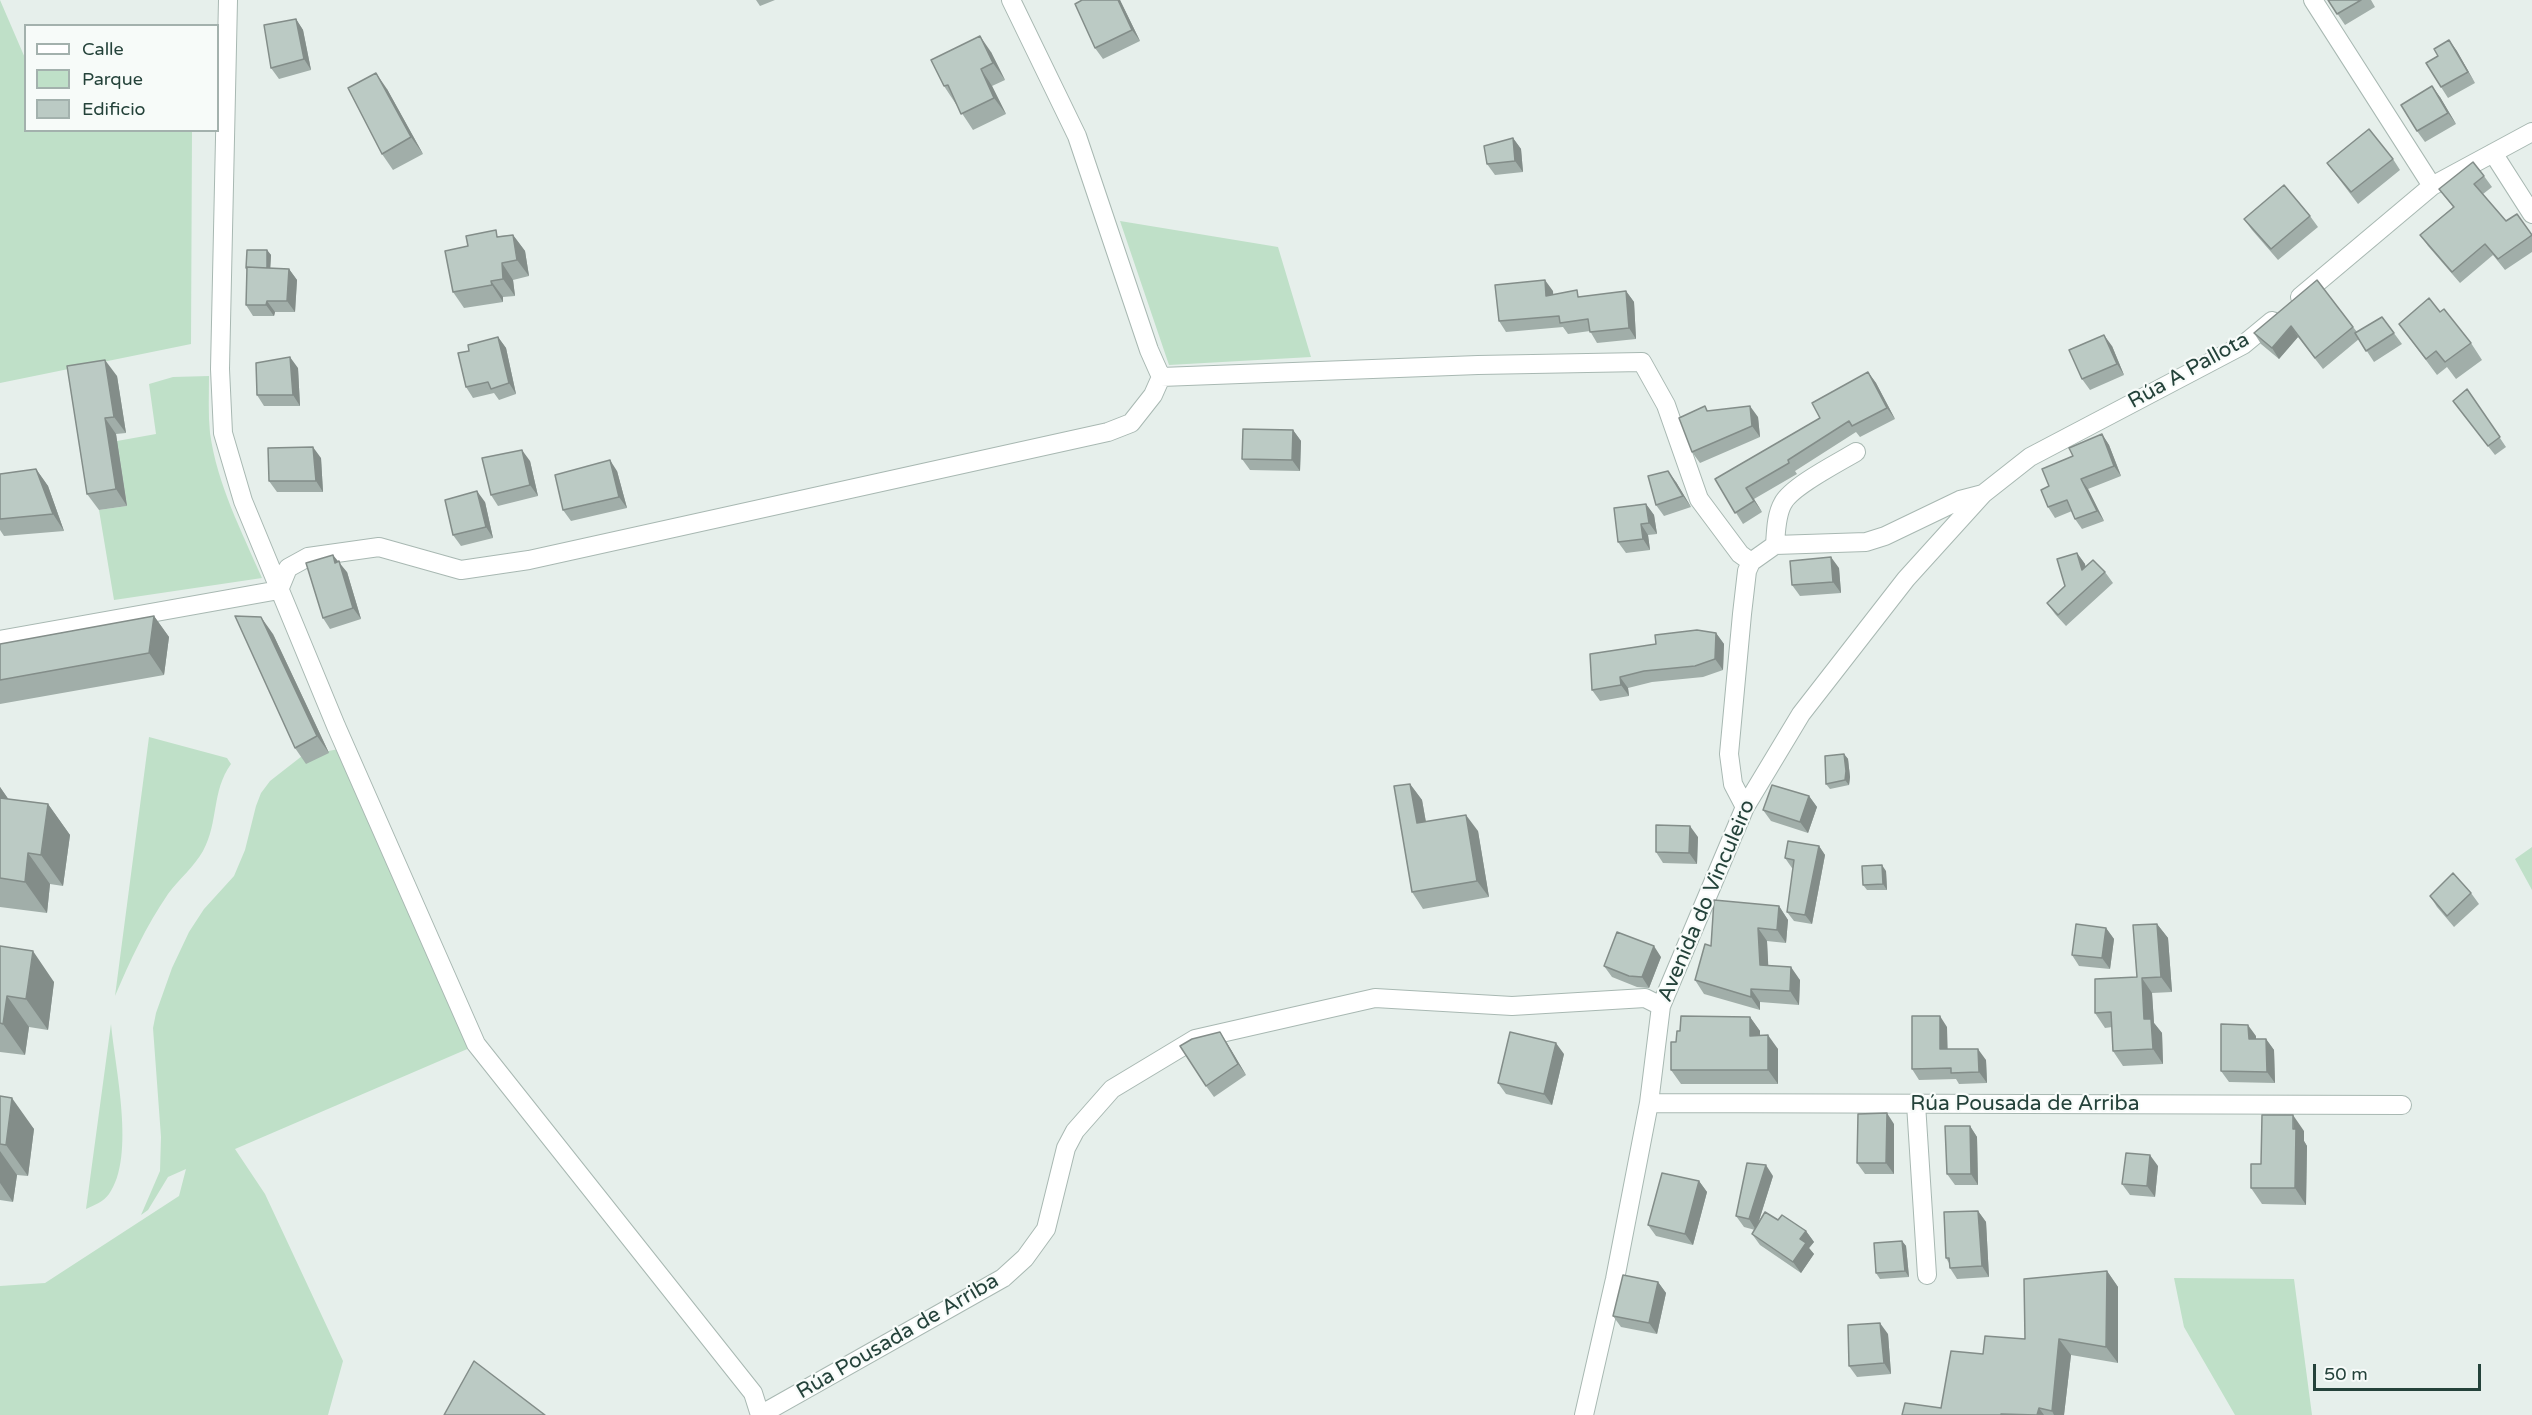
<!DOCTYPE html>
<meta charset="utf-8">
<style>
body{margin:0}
#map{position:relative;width:2532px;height:1415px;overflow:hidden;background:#e6efeb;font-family:"Varela Round",sans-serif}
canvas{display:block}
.legend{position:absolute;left:24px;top:24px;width:195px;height:108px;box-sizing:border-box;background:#f7fbf9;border:2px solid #a3b1ad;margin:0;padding:8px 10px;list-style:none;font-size:18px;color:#24423a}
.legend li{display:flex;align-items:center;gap:12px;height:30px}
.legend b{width:30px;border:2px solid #a3b1ad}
.scale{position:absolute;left:2313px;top:1364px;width:168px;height:27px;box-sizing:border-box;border:3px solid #24423a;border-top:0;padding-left:8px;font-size:18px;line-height:21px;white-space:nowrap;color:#24423a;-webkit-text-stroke:4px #f7fbf9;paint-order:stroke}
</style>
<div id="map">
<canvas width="2532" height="1415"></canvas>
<ul class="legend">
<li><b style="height:8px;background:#fff"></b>Calle</li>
<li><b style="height:16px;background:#bfe0c8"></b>Parque</li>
<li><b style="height:16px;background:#bbcac4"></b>Edificio</li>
</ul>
<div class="scale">50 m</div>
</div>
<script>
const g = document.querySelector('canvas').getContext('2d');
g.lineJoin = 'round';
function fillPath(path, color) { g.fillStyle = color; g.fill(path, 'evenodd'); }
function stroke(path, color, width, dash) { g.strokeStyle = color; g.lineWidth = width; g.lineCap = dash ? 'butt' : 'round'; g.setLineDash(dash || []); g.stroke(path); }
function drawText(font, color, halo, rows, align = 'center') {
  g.font = font + ' "Varela Round",sans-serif'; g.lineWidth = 4.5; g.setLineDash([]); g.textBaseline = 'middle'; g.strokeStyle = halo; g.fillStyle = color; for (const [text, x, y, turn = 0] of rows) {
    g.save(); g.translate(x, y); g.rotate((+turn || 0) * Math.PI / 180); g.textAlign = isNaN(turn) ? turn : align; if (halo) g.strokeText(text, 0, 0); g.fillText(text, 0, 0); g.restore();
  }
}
const green = new Path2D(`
 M0 0 25 58 26 130 192 131 191 344 0 383Z
 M1120 221 1278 247 1311 357 1169 365Z
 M209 376C209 395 208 414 210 433 217 484 242 532 262 578L114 600 99 510 127 506 117 441 156 434 149 384 173 377Z
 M149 737 227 758 231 764C211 792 219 822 203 851 194 867 179 879 168 894 146 926 130 961 115 996Z
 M339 749 472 1047 235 1149 265 1194 343 1361 328 1415H0V1286L45 1283 179 1196 186 1169 168 1177 148 1210 141 1215 160 1171 161 1137 153 1028 156 1013 172 968 189 932 204 909 234 876 245 850 256 806 261 793 270 781 302 756Z
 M2532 847V890L2515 859Z
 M111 1024C115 1068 136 1157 109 1194 103 1202 95 1205 86 1209Z
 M2174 1278 2294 1279 2312 1415H2235L2184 1327Z`);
const street = new Path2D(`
 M228 0 220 369 223 433 243 501 336 726 476 1044 753 1393 760 1415
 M2313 0 2432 186
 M2493 153 2532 214
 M2300 297 2432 186 2532 132
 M1161 377 1478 365 1642 362 1666 405 1699 499 1740 554 1751 562
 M1775 545C1776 532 1776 515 1783 503 1792 486 1838 463 1856 452
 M0 640 279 590 288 568 308 557 379 547 461 570 529 560 1108 432 1131 423 1153 395 1161 377 1149 350 1077 136 1011 0
 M1745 807 1733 784 1729 754 1742 614 1747 571 1751 562 1775 545 1866 542 1885 536 1960 500 1983 494
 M1649 1103 2402 1105
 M1916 1104 1927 1275
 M760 1415 1003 1278 1025 1258 1046 1229 1066 1148 1075 1131 1112 1089 1195 1039 1375 998 1512 1006 1645 998 1661 1006
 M1584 1415 1615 1279 1649 1103 1661 1006 1745 807 1801 714 1906 579 1983 494 2030 457 2243 345 2272 321`);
const wall = new Path2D(`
 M756 0H775L760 6Z
 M1082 0H1120L1140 41 1103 59 1095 48Z
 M2328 0H2371L2375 7 2345 25Z
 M296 19 303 30 311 70 279 79 271 68Z
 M2449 40 2475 83 2448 98 2441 87 2438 56Z
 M991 52 1005 80 992 86 1006 114 973 130 944 86Z
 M387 89 423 154 393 170 382 154Z
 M2440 97 2456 124 2425 142 2417 131Z
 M1513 138 1521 149 1523 172 1495 175 1487 164Z
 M2393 159 2400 170 2358 204 2327 163Z
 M2484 176 2492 187 2483 194 2506 221 2532 235V252L2505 270 2493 255 2460 283 2428 246 2420 235 2453 207 2439 189Z
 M2310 216 2318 227 2278 260 2252 230 2244 219Z
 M513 235 525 251 529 276 513 280 515 296 503 297V302L464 308 453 292 468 246 500 236Z
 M267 250 271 255 270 268 289 269 297 280 295 312H275L274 316H253L246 305 247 271 246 268Z
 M2317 280 2357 332 2382 317 2402 344 2374 362 2359 339 2323 369 2298 337 2279 359 2261 344 2254 333Z
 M1553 291V295L1582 297 1626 291 1634 302 1636 339 1597 343 1590 331 1568 334 1563 327 1506 332 1499 321Z
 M2440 312 2471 343 2482 360 2456 379 2447 367 2437 375 2399 324Z
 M498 337 506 348 516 394 499 400 494 393 473 398 466 387 469 351Z
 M2112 346 2124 375 2090 390 2082 379Z
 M67 366 117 376 126 433 116 434 127 506 99 510 87 494Z
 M298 368 300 406H264L257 395Z
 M1868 372 1876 383 1895 419 1860 437 1856 432 1795 471 1797 474 1754 499 1762 512 1743 524 1715 479 1820 418Z
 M2467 389 2506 447 2495 455 2453 401Z
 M1705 406 1708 411 1758 417 1760 437 1700 463 1692 452Z
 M1293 430 1301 441 1300 471 1250 470 1242 459Z
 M2102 434 2109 445 2121 476 2088 489 2104 521 2082 529 2075 519 2072 511 2055 518 2048 507 2049 486 2073 456Z
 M321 458 323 492H277L269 481Z
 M530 461 538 496 498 506 491 495Z
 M36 469 48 486 64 531 4 536 0 530V474Z
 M617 471 627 508 571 521 563 510Z
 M1676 482 1691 507 1664 516 1656 505Z
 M485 502 493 538 461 546 453 535Z
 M1646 504 1654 515 1657 534 1648 535 1650 550 1626 553 1618 542Z
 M2077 553 2085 564V567L2105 572 2113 583 2066 626 2055 614 2047 603 2065 586Z
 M1839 568 1841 593 1800 596 1792 585Z
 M347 572 361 619 330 629 323 618Z
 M154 616 169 637 164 675 0 704V644Z
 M1716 633 1724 644 1723 670 1703 677 1652 682 1628 688 1629 696 1600 701 1592 690 1656 644Z
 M273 634 329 753 306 764 295 748Z
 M1844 754 1848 759 1850 777 1849 785 1830 789 1826 784Z
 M1410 784 1422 800 1426 822 1478 831 1489 897 1423 909 1412 892Z
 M0 787 8 799 48 804 70 835 63 886 50 884 47 913 0 907Z
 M1809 796 1817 807 1808 833 1771 821 1763 810Z
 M1698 837 1697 864 1663 863 1656 852Z
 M1819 846 1825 855 1812 924 1794 921 1787 912 1793 868H1792L1785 858Z
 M1886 871 1887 890H1867L1863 885Z
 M2471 893 2479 904 2454 927 2437 907 2430 896Z
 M1779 906 1788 920 1786 943 1767 941 1768 966 1800 980 1799 1005 1760 1002V1010L1704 994 1695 980 1711 946Z
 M2157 924 2168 938 2172 992 2152 993 2154 1023 2162 1033 2163 1064 2123 1066 2113 1051 2112 1027 2105 1028 2095 1013 2137 977Z
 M2106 928 2114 939 2110 969 2079 966 2072 955Z
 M0 946 54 982 48 1030 29 1027 25 1055 0 1052Z
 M1661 957 1649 988 1637 987 1612 977 1604 966Z
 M1750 1017 1760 1031V1035L1778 1049V1084H1681L1671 1070 1676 1042 1680 1031Z
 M1947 1027V1049L1986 1060 1987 1083 1959 1084 1956 1079 1919 1080 1912 1069Z
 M2256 1036V1039H2266L2274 1050 2275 1083 2229 1082 2221 1071Z
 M1227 1043 1246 1075 1214 1097 1206 1086Z
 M1564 1054 1552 1105 1506 1094 1498 1083Z
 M0 1096 34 1129 28 1176 17 1175 13 1202 0 1200Z
 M1894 1124V1174H1865L1857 1163Z
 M1970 1126 1977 1137 1978 1185H1955L1947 1174Z
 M2304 1131V1141L2307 1146 2306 1205 2262 1204 2251 1188 2261 1164Z
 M2158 1166 2155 1197 2130 1195 2122 1184Z
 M1773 1176 1758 1224 1778 1220 1806 1231 1814 1242 1809 1248 1814 1254 1801 1273 1760 1245 1752 1234 1755 1230 1744 1227 1736 1216Z
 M1699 1181 1707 1192 1693 1245 1656 1236 1648 1225Z
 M1978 1211 1986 1222 1989 1277 1957 1279 1950 1268 1949 1263 1946 1258Z
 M1902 1241 1906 1246 1909 1277 1880 1279 1876 1273Z
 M2107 1271 2118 1287V1363L2071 1355 2064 1415H1902L1941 1408 1983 1354 2025 1339Z
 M1658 1282 1666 1293 1657 1334 1621 1327 1613 1316Z
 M1888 1334 1891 1374 1857 1377 1849 1366Z`);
const shadedWall = new Path2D(`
 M1118 0H1120L1140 41 1132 30Z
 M296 19 303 30 311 70 304 59Z
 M980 36 991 52 1005 80 993 63Z
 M2449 40 2457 51 2475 83 2468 72Z
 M981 69 992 86 1006 114 994 98Z
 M376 73 387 89 423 154 411 137Z
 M2432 86 2440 97 2456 124 2448 113Z
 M1513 138 1521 149 1523 172 1515 161Z
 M513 235 525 251 529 276 517 260Z
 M267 250 271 255 270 274 267 269Z
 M502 263 513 280 515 296 503 279Z
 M289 269 297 280 295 312 287 301Z
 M1545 280 1553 291 1554 307 1546 296Z
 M491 281 503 297V302L492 285Z
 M1626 291 1634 302 1636 339 1629 328Z
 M267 301 275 312 274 316 266 305Z
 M2291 326 2298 337 2279 359 2272 348Z
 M2104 335 2112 346 2124 375 2117 364Z
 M498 337 506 348 516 394 509 383Z
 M290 357 298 368 300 406 293 395Z
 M105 360 117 376 126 433 114 417Z
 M1868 372 1876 383 1895 419 1887 408Z
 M1750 406 1758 417 1760 437 1752 426Z
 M105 418 116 434 127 506 116 489Z
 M1293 430 1301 441 1300 471 1292 460Z
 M2102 434 2109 445 2121 476 2114 466Z
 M313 447 321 458 323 492 316 481Z
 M522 450 530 461 538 496 530 485Z
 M610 460 617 471 627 508 619 497Z
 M36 469 48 486 64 531 53 514Z
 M1668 471 1676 482 1691 507 1683 496Z
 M2081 479 2088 489 2104 521 2097 511Z
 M1746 488 1754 499 1762 512 1754 501Z
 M477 491 485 502 493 538 486 527Z
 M1646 504 1654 515 1657 534 1649 523Z
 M1641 524 1648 535 1650 550 1643 539Z
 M2077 553 2085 564 2089 581 2082 570Z
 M333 555 347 572 361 619 353 608 335 563Z
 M1831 557 1839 568 1841 593 1833 582Z
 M154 616 169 637 164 675 149 653Z
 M261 617 273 634 329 753 317 736Z
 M1716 633 1724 644 1723 670 1715 659Z
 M1620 677 1628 688 1629 696 1621 685Z
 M1844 754 1848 759 1850 777 1849 785 1845 780Z
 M1410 784 1422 800 1429 840 1417 823Z
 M0 787 21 817 0 801Z
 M1809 796 1817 807 1808 833 1800 822Z
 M48 804 70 835 63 886 41 855Z
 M1466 815 1478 831 1489 897 1477 881Z
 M1690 826 1698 837 1697 864 1689 853Z
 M1819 846 1825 855 1812 924 1805 915Z
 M28 853 50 884 47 913 25 882Z
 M1882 865 1886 871 1887 890 1883 884Z
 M1779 906 1788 920 1786 943 1777 930Z
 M2157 924 2168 938 2172 992 2161 977Z
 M1758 928 1767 941 1769 979 1760 965Z
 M2106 928 2114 939 2110 969 2102 958Z
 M1654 946 1661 957 1649 988 1642 977Z
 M33 951 54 982 48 1030 26 999Z
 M1791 967 1800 980 1799 1005 1790 991Z
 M2142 978 2152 993 2154 1023 2162 1033 2163 1064 2153 1049 2144 1019Z
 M1751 989 1760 1002V1010L1751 997Z
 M7 996 29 1027 25 1055 3 1024Z
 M1940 1016 1947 1027 1948 1060 1940 1049Z
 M1750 1017 1760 1031V1050L1750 1036Z
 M2248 1025 2256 1036V1050L2249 1039Z
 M1220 1032 1227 1043 1246 1075 1238 1064Z
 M1768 1035 1778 1049V1084L1768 1070Z
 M2266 1039 2274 1050 2275 1083 2267 1072Z
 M1556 1043 1564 1054 1552 1105 1544 1094Z
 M1978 1049 1986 1060 1987 1083 1979 1072Z
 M12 1098 34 1129 28 1176 6 1145Z
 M1887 1113 1894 1124V1174L1886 1163Z
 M2293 1115 2304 1131V1141L2307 1146 2306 1205 2295 1188Z
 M1970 1126 1977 1137 1978 1185 1971 1174Z
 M0 1151 17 1175 13 1202 0 1183Z
 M2150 1155 2158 1166 2155 1197 2147 1186Z
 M1766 1165 1773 1176 1756 1230 1749 1219Z
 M1699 1181 1707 1192 1693 1245 1685 1234Z
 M1978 1211 1986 1222 1989 1277 1982 1266Z
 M1806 1231 1814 1242 1809 1248 1814 1254 1801 1273 1793 1262 1800 1239Z
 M1902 1241 1906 1246 1909 1277 1905 1271Z
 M2107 1271 2118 1287V1363L2106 1347Z
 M1658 1282 1666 1293 1657 1334 1649 1323Z
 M1880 1323 1888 1334 1891 1374 1884 1363Z
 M2059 1339 2071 1355 2064 1415H2054L2052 1411Z
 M2039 1408 2044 1415H2037Z`);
const building = new Path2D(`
 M1082 0H1118L1132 30 1095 48 1075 4Z
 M2328 0H2361L2337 14Z
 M296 19 304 59 271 68 264 25Z
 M980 36 993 63 981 69 994 98 961 114 948 85 944 86 931 60Z
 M2449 40 2468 72 2441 87 2426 63 2438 56 2434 49Z
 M376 73 411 137 382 154 348 88Z
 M2432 86 2448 113 2417 131 2401 105Z
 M2369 129 2393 159 2351 192 2327 163Z
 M1513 138 1515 161 1487 164 1484 146Z
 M2473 162 2484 176 2474 184 2506 221 2517 214 2532 235 2498 259 2485 244 2452 272 2420 235 2454 207 2439 189Z
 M2284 185 2310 216 2271 249 2244 219Z
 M496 230 497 237 513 235 517 260 502 263 503 279 491 281 492 285 453 292 445 251 468 246 466 236Z
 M247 250H267V268L247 267V268H246Z
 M247 267 289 269 287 301H267L266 305H246Z
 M1545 280 1546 296 1577 290 1578 297 1626 291 1629 328 1590 332 1588 319 1560 323 1559 316 1499 321 1495 285Z
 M2317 280 2353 327 2315 358 2291 326 2272 348 2254 333Z
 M2429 298 2440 312 2444 309 2471 343 2445 362 2436 351 2426 359 2399 324Z
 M2382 317 2394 333 2366 351 2355 333Z
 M2104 335 2117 364 2082 379 2069 350Z
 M498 337 509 383 491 389 488 382 466 387 458 353 469 351 468 345Z
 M290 357 293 395H257L256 363Z
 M105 360 114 417 105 418 116 489 87 494 67 366Z
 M1868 372 1887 408 1852 426 1849 421 1788 460 1789 463 1746 488 1754 501 1735 513 1715 479 1820 418 1812 403Z
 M2467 389 2500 437 2488 446 2453 401Z
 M1705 406 1707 411 1750 406 1752 426 1692 452 1679 418Z
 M1243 429 1293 430 1292 460 1242 459Z
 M2102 434 2114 466 2081 479 2097 511 2075 519 2067 500 2048 507 2041 490 2049 486 2042 469 2073 456 2069 448Z
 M313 447 316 481H269L268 448Z
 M522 450 530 485 491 495 482 458Z
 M610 460 619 497 563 510 555 475Z
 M36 469 53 514 0 519V474Z
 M1668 471 1683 496 1656 505 1648 476Z
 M477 491 486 527 453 535 445 500Z
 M1646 504 1649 523 1641 524 1643 539 1618 542 1614 508Z
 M2077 553 2082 570 2093 560 2105 572 2058 615 2047 603 2065 586 2057 559Z
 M333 555 335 563 339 561 353 608 323 618 306 563Z
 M1831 557 1833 582 1792 585 1790 561Z
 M154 616 149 653 0 680V644Z
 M235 616 261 617 317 736 295 748Z
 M1697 630 1716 633 1715 659 1695 666 1644 671 1620 677 1621 685 1592 690 1590 654 1656 644 1655 635Z
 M1844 754 1846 771 1845 780 1826 784 1825 756Z
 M1410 784 1417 823 1466 815 1477 881 1412 892 1394 786Z
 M1772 785 1809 796 1800 822 1763 810Z
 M0 798 48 804 41 855 28 853 25 882 0 878Z
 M1656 825 1690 826 1689 853 1656 852Z
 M1788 841 1819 846 1805 915 1787 912 1794 860 1785 858Z
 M1882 865 1883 884 1863 885 1862 866Z
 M2453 873 2471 893 2447 916 2430 896Z
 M1714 900 1779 906 1777 930 1758 928 1760 965 1791 967 1790 991 1751 989V997L1695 980 1705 944 1711 946Z
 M2076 924 2106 928 2102 958 2072 955Z
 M2157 924 2161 977 2142 978 2144 1019H2151L2153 1049 2113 1051 2111 1012 2095 1013V979L2137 977 2133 925Z
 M1617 932 1654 946 1642 977 1629 976 1604 966Z
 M0 946 33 951 26 999 7 996 3 1024 0 1023Z
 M1681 1016 1750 1017V1036L1768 1035V1070H1671V1042H1676L1677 1031H1680Z
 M1912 1016H1940V1049H1978L1979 1072 1951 1073V1068L1912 1069Z
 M2221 1024 2248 1025 2249 1039H2266L2267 1072 2221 1071Z
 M1220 1032 1238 1064 1206 1086 1180 1046 1192 1039Z
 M1510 1032 1556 1043 1544 1094 1498 1083Z
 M0 1096 12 1098 6 1145 0 1144Z
 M1887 1113 1886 1163H1857L1858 1114Z
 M2262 1115H2293V1129H2296L2295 1188H2251V1164H2261Z
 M1945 1126H1970L1971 1174H1947Z
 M2126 1153 2150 1155 2147 1186 2122 1184Z
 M1747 1163 1766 1165 1749 1219 1736 1216Z
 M1662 1173 1699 1181 1685 1234 1648 1225Z
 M1978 1211 1982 1266 1950 1268 1949 1258H1946L1944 1212Z
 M1765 1212 1778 1220 1782 1215 1806 1231 1800 1239 1806 1243 1793 1262 1752 1234Z
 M1902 1241 1905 1271 1876 1273 1874 1243Z
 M2107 1271 2106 1347 2059 1339 2052 1411 2039 1408 2037 1415 2001 1414V1415H1902L1905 1403 1941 1408 1951 1351 1983 1354 1985 1336 2025 1339 2024 1279Z
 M1623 1275 1658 1282 1649 1323 1613 1316Z
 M1880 1323 1884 1363 1849 1366 1848 1325Z
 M474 1361 545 1415H444Z`);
const streetNames = [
 ["Rúa A Pallota",2189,371,-29],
 ["Avenida do Vinculeiro",1707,901,-67],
 ["Rúa Pousada de Arriba",2025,1104],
 ["Rúa Pousada de Arriba",898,1337,-30]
];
fillPath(green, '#bfe0c8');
stroke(street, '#a8b8b2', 20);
stroke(street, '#fff', 18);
fillPath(wall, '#a1aea9');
fillPath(shadedWall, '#838d89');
fillPath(building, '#bbcac4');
stroke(building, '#838d89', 1.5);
drawText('21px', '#24423a', '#f7fbf9', streetNames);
</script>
